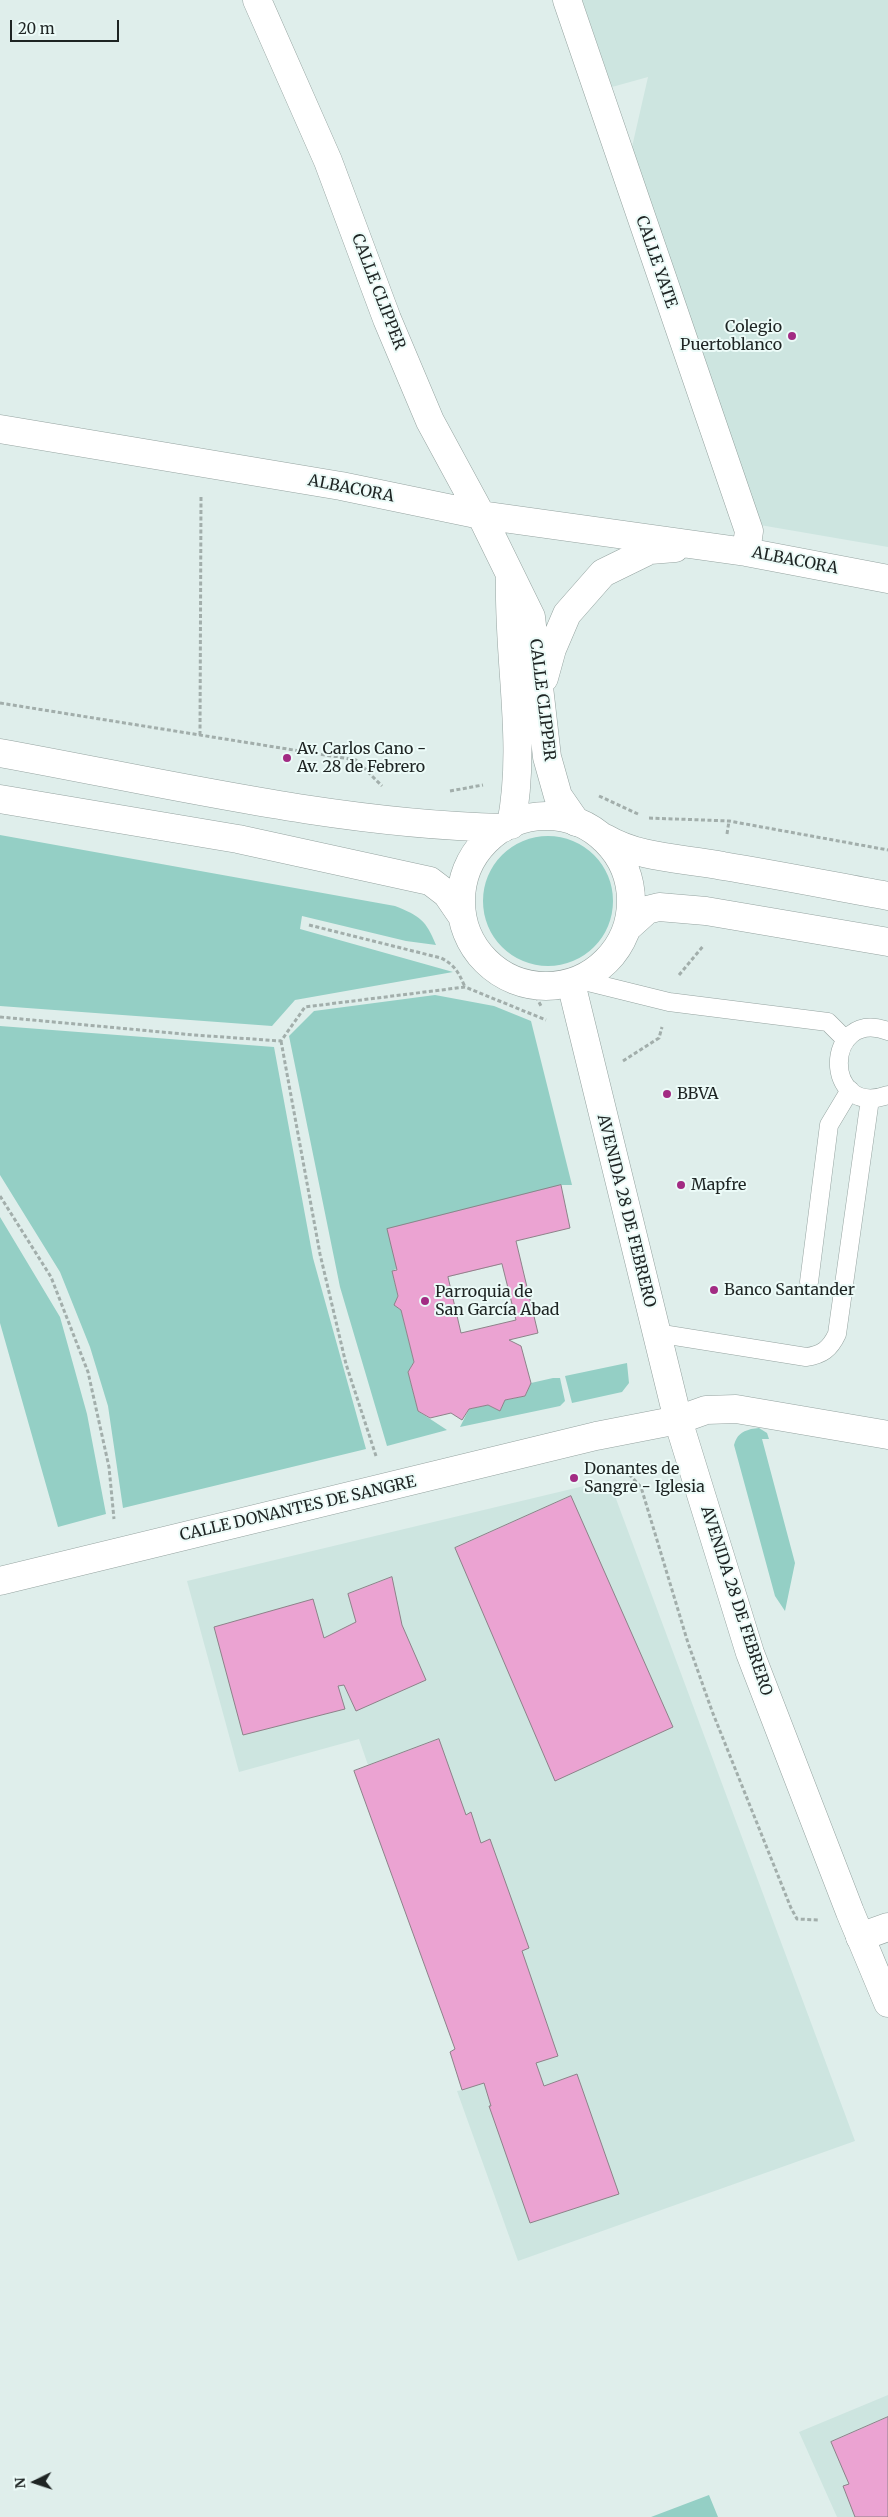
<!DOCTYPE html>
<meta charset="utf-8">
<style>
body{margin:0}
#map{position:relative;width:888px;height:2517px;overflow:hidden;background:#dfeeeb;font-family:Merriweather,serif}
canvas{display:block}
.north{position:absolute;left:10px;top:2457px;width:50px;height:50px;-webkit-text-stroke:4px #ecfbf8;paint-order:stroke;rotate:266deg;font-size:14px;font-weight:700;line-height:20px;text-align:center;color:#1e2423}
.north::after{content:'';display:block;margin:auto;width:18px;height:22px;background:#1e2423;clip-path:polygon(50% 0,100% 100%,50% 72%,0 100%)}
.scale{position:absolute;left:10px;top:20px;width:109px;height:22px;box-sizing:border-box;border:2px solid #1e2423;border-top:0;padding-left:6px;font-size:15px;line-height:18px;white-space:nowrap;color:#1e2423;-webkit-text-stroke:4px #ecfbf8;paint-order:stroke}
</style>
<div id="map">
<canvas width="888" height="2517"></canvas>
<div class="north">N</div>
<div class="scale">20 m</div>
</div>
<script>
const g = document.querySelector('canvas').getContext('2d');
g.lineJoin = 'round';
function fillPath(path, color) { g.fillStyle = color; g.fill(path, 'evenodd'); }
function stroke(path, color, width, dash) { g.strokeStyle = color; g.lineWidth = width; g.lineCap = dash ? 'butt' : 'round'; g.setLineDash(dash || []); g.stroke(path); }
function drawText(font, color, halo, rows, align = 'center') {
  g.font = font + ' Merriweather,serif'; g.lineWidth = 4; g.setLineDash([]); g.textBaseline = 'middle'; g.strokeStyle = halo; g.fillStyle = color; for (const [text, x, y, turn = 0] of rows) {
    g.save(); g.translate(x, y); g.rotate((+turn || 0) * Math.PI / 180); g.textAlign = isNaN(turn) ? turn : align; if (halo) g.strokeText(text, 0, 0); g.fillText(text, 0, 0); g.restore();
  }
}
const built = new Path2D(`
 M582 0H888V547L760 525 632 147 648 77 612 87Z
 M609 1480 855 2141 518 2261 457 2091 462 2090 450 2052 455 2049 354 1771 368 1765 359 1739 239 1772 187 1581Z
 M888 2395V2517H837L799 2432Z`);
const green = new Path2D(`
 M0 835 395 906C420 916 426 920 436 945L406 941 302 916 300 929 453 972 295 1000 272 1026 0 1006Z
 M483 901a65 65 0 1 1 130 0a65 65 0 1 1-130 0Z
 M435 995 494 1006 531 1021 572 1185H561L392 1271 398 1296 395 1305 401 1310 414 1362 408 1372 418 1411 447 1430 387 1446 340 1287 289 1036 314 1011Z
 M0 1026 274 1047 313 1258 366 1449 123 1508 108 1406 90 1347 60 1272 0 1175Z
 M0 1217 60 1317 87 1414 106 1514 58 1527 0 1323Z
 M627 1363 629 1383 622 1392 572 1403 565 1376Z
 M553 1378H560L565 1401 560 1406 460 1427 469 1409 488 1405 500 1411 505 1400 525 1396 531 1383Z
 M751 1429 759 1428 767 1433 769 1439H762L795 1563 785 1611 775 1596 734 1445C737 1435 741 1432 751 1429Z
 M709 2495 718 2517H651Z`);
const building = new Path2D(`
 M561 1185 570 1228 516 1241 538 1333 509 1340 521 1346 531 1383 525 1396 505 1400 500 1411 488 1405 469 1409 462 1420 451 1413 430 1418 418 1411 408 1372 414 1362 401 1310 394 1305 398 1296 392 1271 397 1270 387 1229ZM502 1264 516 1320 461 1333 448 1277Z
 M571 1496 673 1727 555 1781 455 1548Z
 M392 1577 402 1625 426 1680 356 1711 344 1685 338 1686 345 1709 243 1735 214 1627 313 1599 324 1638 356 1622 348 1594Z
 M439 1739 466 1815 471 1812 481 1843 490 1839 529 1948 522 1951 558 2056 536 2063 544 2086 577 2074 619 2194 530 2223 489 2106H491L484 2083 462 2090 450 2052 455 2049 354 1771Z
 M888 2417V2517H855L843 2486 849 2484 831 2442Z`);
const path = new Path2D(`
 M0 703 356 760 382 786
 M200 735 201 496
 M450 791 483 785
 M599 796 638 814
 M649 818 729 821 888 850
 M727 834 729 821
 M309 925 441 958C455 965 459 973 465 987
 M679 975 704 945
 M530 985 541 1006
 M0 1017 194 1035 281 1041 305 1007 465 987 546 1020
 M281 1041 320 1254 346 1364 376 1456
 M623 1061 659 1038 662 1027
 M0 1196 51 1277 88 1372 109 1467 114 1519
 M616 1466 618 1474H629L641 1487 688 1643 712 1711 791 1908 797 1919 818 1920`);
const service = new Path2D(`
 M580 980 669 1002 828 1022 846 1040
 M888 1031C823 1007 822 1119 888 1095
 M809 1282 829 1125 850 1090
 M656 1333 806 1357C822 1355 830 1349 837 1334L870 1099`);
const minor = new Path2D(`
 M257 0 328 161 387 319 430 421 481 515 531 617 547 757 558 796 576 822
 M567 0 749 531 746 552
 M0 429 341 486 481 515 746 552 888 579
 M510 579C508 661 527 744 511 825
 M544 678 552 649 567 614 603 573 650 550 675 548
 M0 1581 596 1436 678 1420 706 1410 736 1409 888 1435
 M860 1937 888 1927`);
const tertiary = new Path2D(`
 M0 753C166 783 334 824 503 828
 M0 799 238 839 430 881 447 894 462 916
 M461 901a85 85 0 1 1 170 0a85 85 0 1 1-170 0Z
 M605 838C641 859 683 858 723 866 778 875 833 886 888 896
 M627 928 647 910 659 907 706 911 888 942
 M571 983 678 1420 750 1653 850 1912 888 2003`);
const markers = [
 [792,336,5,"#a22b83"],
 [287,758,5,"#a22b83"],
 [667,1094,5,"#a22b83"],
 [681,1185,5,"#a22b83"],
 [714,1290,5,"#a22b83"],
 [425,1301,5,"#a22b83"],
 [574,1478,5,"#a22b83"]
];
const streetNames = [
 ["CALLE YATE",656,262,71],
 ["CALLE CLIPPER",378,292,69],
 ["ALBACORA",351,489,11],
 ["ALBACORA",795,561,11],
 ["CALLE CLIPPER",542,700,83],
 ["AVENIDA 28 DE FEBRERO",626,1211,76],
 ["CALLE DONANTES DE SANGRE",298,1509,-13],
 ["AVENIDA 28 DE FEBRERO",736,1601,72]
];
const poiNames = [
 ["Colegio",782,327,"right"],
 ["Puertoblanco",782,345,"right"],
 ["Av. Carlos Cano -",297,749],
 ["Av. 28 de Febrero",297,767],
 ["BBVA",677,1094],
 ["Mapfre",691,1185],
 ["Banco Santander",724,1290],
 ["Parroquia de",435,1292],
 ["San García Abad",435,1310],
 ["Donantes de",584,1469],
 ["Sangre - Iglesia",584,1487]
];
fillPath(built, '#cde5e0');
fillPath(green, '#94cfc5');
fillPath(building, '#eba3d2');
stroke(building, '#8d8289', 1);
stroke(service, '#95a3a0', 19);
stroke(minor, '#95a3a0', 29);
stroke(tertiary, '#95a3a0', 29);
stroke(path, '#a2aeab', 3, [4, 2.5]);
stroke(service, '#fff', 18);
stroke(minor, '#fff', 28);
stroke(tertiary, '#fff', 28);
for (const [x, y, r, color] of markers) { const dot = new Path2D(); dot.arc(x, y, r, 0, 2 * Math.PI); g.fillStyle = color; g.fill(dot); stroke(dot, '#ecfbf8', 2); }
drawText('16px', '#1e2423', '#ecfbf8', streetNames);
drawText('16px', '#1e2423', '#ecfbf8', poiNames, 'left');
</script>
